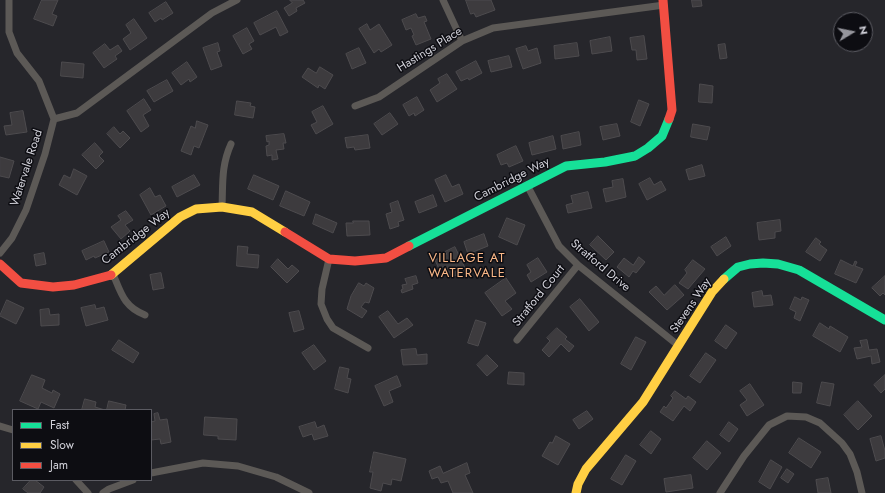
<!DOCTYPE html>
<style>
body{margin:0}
#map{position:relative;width:885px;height:493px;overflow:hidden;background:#26262b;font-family:Jost,sans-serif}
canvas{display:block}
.legend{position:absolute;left:12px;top:409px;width:140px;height:72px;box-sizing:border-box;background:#0d0d12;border:1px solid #5b5b62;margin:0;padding:5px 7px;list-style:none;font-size:12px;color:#d1d1d9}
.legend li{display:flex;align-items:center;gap:8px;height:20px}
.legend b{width:20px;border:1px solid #5b5b62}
.north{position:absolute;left:833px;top:12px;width:40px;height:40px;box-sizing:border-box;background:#0d0d12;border:1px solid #5b5b62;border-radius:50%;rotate:80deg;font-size:11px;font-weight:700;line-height:16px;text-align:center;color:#d1d1d9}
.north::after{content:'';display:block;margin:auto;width:14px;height:18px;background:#95959c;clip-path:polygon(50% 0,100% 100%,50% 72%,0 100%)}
</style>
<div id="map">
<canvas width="885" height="493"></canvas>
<ul class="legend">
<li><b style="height:5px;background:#16e098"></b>Fast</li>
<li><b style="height:5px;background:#ffcf43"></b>Slow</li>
<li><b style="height:5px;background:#f24e42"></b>Jam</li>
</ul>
<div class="north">N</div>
</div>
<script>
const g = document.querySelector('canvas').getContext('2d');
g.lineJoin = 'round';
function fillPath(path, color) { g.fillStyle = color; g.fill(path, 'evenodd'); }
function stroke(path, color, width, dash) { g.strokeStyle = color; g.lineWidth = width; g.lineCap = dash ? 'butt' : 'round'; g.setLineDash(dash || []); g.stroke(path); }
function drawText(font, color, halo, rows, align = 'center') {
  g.font = font + ' Jost,sans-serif'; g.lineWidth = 3; g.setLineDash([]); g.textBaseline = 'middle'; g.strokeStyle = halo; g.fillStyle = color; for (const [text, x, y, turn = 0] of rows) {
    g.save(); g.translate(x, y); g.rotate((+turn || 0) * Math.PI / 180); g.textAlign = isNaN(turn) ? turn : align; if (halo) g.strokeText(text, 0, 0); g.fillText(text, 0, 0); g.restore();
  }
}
const building = new Path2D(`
 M42 0H58L52 14 57 16 53 26 34 19Z
 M290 0H303L305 3 296 8 297 11 289 16 284 8 292 3Z
 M466 0H491L495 10 476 17 474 13 471 14Z
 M692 0H701L702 6 693 7Z
 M166 2 173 13 162 20 161 18 155 22 149 13Z
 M277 11 288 32 280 36 276 27 260 35 254 23Z
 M416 14 418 18 425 16 427 21 424 22 431 39 416 45 412 36 414 35 411 28 406 30 402 20Z
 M134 19 147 38 130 50 123 39 131 33 126 25Z
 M367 24 370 30 379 24 392 45 381 52 379 49 374 53 359 29Z
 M247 28 254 41 249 44 252 49 243 54 233 36Z
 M644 36 647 59 637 60 636 50H632L630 38Z
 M610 37 612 51 592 54 590 41Z
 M218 43 220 51 217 52 222 66 211 70 203 48Z
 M577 43 579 56 555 59 554 46Z
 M105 44 110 50 118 45 122 51 115 56 117 59 104 68 93 53Z
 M725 44 727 58 720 59 718 45Z
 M526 46 528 51 537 48 541 63 523 69 516 49Z
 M359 48 366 63 352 69 346 54Z
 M509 56 512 67 491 72 488 61Z
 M476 61 482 73 469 80 468 78 461 81 456 72Z
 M62 62 84 64 83 78 61 76Z
 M187 62 197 77 190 82 189 79 181 85 172 73Z
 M320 67 333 75 325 89 319 85 318 88 302 77 308 68 316 73Z
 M447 74 457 89 437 102 430 90 440 83 438 79Z
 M167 80 173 91 154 102 147 91Z
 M700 84 713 86 712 103 699 102Z
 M417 97 424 110 415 116 414 113 409 116 403 105Z
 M144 99 151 110 143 115 149 126 141 132 127 111Z
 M639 100 649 104 640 126 631 122Z
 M237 101 251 103 250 106 255 107 253 118 235 115Z
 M323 106 333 124 316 134 311 125 317 122 312 112Z
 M23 111 27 132 6 135 4 126 12 125 10 113Z
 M390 113 398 124 382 135 374 124Z
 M197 121 208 125 199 148 194 146 191 155 181 151 191 126 195 128Z
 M617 124 620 136 603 140 600 127Z
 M693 124 710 127 707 140 691 137Z
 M114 127 120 134 123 131 130 138 120 148 107 134Z
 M579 132 581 145 563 149 561 136Z
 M284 134 286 143H283L284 149 276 150 278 159 272 160V155L267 156 266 146 269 145V141L267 142 266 136Z
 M368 135 370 148 355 150 354 147 347 148 345 138Z
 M553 136 556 149 532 155 529 143Z
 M95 143 103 152 99 156 104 161 96 169 82 155Z
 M516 146 523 161 509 167 507 163 501 165 497 155Z
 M0 157 14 161 9 178 0 176Z
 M702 165 705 176 689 180 686 170Z
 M74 169 87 176 77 195 59 185 64 175 70 178Z
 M194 175 200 185 177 197 172 187Z
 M254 175 279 186 273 200 248 189Z
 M446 175 452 187 459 184 463 194 445 202 435 180Z
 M650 178 654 185 661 181 666 190 647 200 639 184Z
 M623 179 626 197 606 202 603 189 613 187 612 181Z
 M150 188 155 197 160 195 166 206 151 215 140 195Z
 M286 191 310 202 304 216 280 206Z
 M588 192 592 208 568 213 566 205 573 203 571 196Z
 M433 195 437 206 419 213 415 202Z
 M398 201 404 220 398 222 399 226 390 229 386 214 392 212 390 204Z
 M126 211 133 220 125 225 130 231 121 239 111 227 121 220 118 216Z
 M316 214 337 223 333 233 313 224Z
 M507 218 525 225 517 245 499 237Z
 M780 220 781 231 775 232V238L759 240 757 223Z
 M353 221H369L370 235 347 236 346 223H353Z
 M484 234 488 246 468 254 464 242Z
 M598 236 614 252 606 260 590 245Z
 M726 237 731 246 717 256 711 247Z
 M816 238 821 242 819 244 827 250 820 261 806 252Z
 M104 241 109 252 95 258 94 256 86 260 82 251Z
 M238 246 248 247 247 254 259 255 258 268 237 266Z
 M455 247 466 270 450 278 445 266 439 269 435 260 447 254 445 252Z
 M44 253 46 264 36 266 34 255Z
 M639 257 645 262 636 273 633 271 629 277 617 267 624 258 633 265Z
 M538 258 547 272 531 282 527 275 531 272 527 265Z
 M278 259 288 269 292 265 299 271 287 283 271 267Z
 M693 260 705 269 688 289 679 283 687 273 685 270Z
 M841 260 853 266 855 261 857 262 855 266 863 269 856 283 835 274Z
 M161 273 164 288 153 290 150 275Z
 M416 276 418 283 412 285 413 289 402 293 401 290 403 289 402 285 407 284 405 279Z
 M885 276V295L883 293 880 296 872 288Z
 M506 278 516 293 505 301 512 309 502 316 485 293Z
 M359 283 364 286 366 283 374 288 369 303 365 302 361 307 367 311 362 318 347 309 351 296Z
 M675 285 684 295 667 310 649 292 656 286 664 295Z
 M762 291 763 296 771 295 773 305 754 307 752 293Z
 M795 297 801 300 802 297 809 300 800 321 794 318 796 312 790 309Z
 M580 299 599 322 589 331 570 307Z
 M7 300 24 308 16 324 0 316Z
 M95 305 96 309 104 307 108 320 86 326 81 308Z
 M49 309 50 315 59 314V325L41 326 40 310Z
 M299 311 304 329 294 332 289 313Z
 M388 311 398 324 407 318 413 325 394 338 379 317Z
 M476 320 486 323 478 346 468 343Z
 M820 323 829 329 830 326 848 337 840 352 813 336Z
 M726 325 737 333 726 349 715 341Z
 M557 328 567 337 565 339 574 346 569 352 561 344 549 357 542 350 550 341 547 338Z
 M636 337 646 342 631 370 621 364Z
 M119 340 139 353 133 363 112 350Z
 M867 340 869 350 877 349 880 362 872 364 871 356 857 359 854 348 862 347 860 341Z
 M314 345 326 361 314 370 302 353Z
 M416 349 417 355 427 354V364L403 365 401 350Z
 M706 353 716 360 700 383 690 376Z
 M487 355 498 366 487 376 477 365Z
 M340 367 349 369 347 378 351 379 348 393 335 389Z
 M509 372 524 373V385L508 384Z
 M32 375 45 380 42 388 52 393 53 390 60 394 54 408 41 402 38 409 20 401Z
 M885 375V389L881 393 874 385Z
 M397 376 401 386 389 391 393 402 384 406 375 386Z
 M793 382 802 383 801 393H793Z
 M822 382 834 384 830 406 817 403Z
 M750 384 764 405 747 416 740 405 747 400 740 391Z
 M675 391 686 399 688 396 696 402 690 411 684 406 673 421 660 412 664 406 666 408 673 398 671 396Z
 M85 399 96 402 95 407 105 410H82Z
 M109 401 126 405 125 410H107Z
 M858 401 872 416 858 430 844 415Z
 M587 411 593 419 579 429 573 420Z
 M158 413 160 420 167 419 171 442 161 444 160 439 151 440V422L155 421 154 414Z
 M205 417 237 419 236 440 218 439V436L204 435Z
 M315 422 317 428 324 425 328 436 314 440 312 434 303 437 299 427Z
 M729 422 738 429 729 442 720 435Z
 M651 431 661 439 651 454 640 445Z
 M556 436 570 444 558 465 542 456 550 442 552 443Z
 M881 436 885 451V458L876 461 870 439Z
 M799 438 821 452 811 468 789 453Z
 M707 441 721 453 707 470 693 458Z
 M374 452 406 459 401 481 392 479 391 485 383 483 381 491 370 488 373 472H370Z
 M626 455 636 461 622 485 611 479Z
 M771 460 782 467 770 489 759 482Z
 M467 463 470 473 465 475 473 493H453L448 481 441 483 438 477 432 479 429 471 440 466 443 473Z
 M787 469 794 474 788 483 781 478Z
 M691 475 693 488 666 492 664 479Z
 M828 478 831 493H818L816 480Z
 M31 480H35L44 487 40 493H28L23 489Z`);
const street = new Path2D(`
 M443 0 462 41
 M355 106 379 97 462 41 493 28 664 5
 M54 119 77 113 212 13 237 0
 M527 185 559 246 578 265 679 346
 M222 207C223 184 221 166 231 144
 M0 253 12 238 26 210 45 154 54 119 39 81 17 53 9 32V0
 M329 259 322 289 321 304 327 319 333 328 368 348
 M113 274C121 293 124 307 145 315
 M517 340 578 265
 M0 426 13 430
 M151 473 203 463 238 466 276 477 309 493
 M76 480 88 493
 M103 493 109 489 133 480
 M720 493 744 456 769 425 787 416 806 417 820 423 842 443 850 454 857 472 862 493`);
const fast = new Path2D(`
 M409 246 566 166 605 162 635 156 648 148 662 136 669 119
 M724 279 738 267 750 264 763 263 778 264 799 270 885 320`);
const slow = new Path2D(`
 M111 275 180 217 196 209 222 207 252 212 285 232
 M576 493 578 484 586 469 643 402 712 292 724 279`);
const jam = new Path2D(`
 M663 0 672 110 669 119
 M285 232 329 259 355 261 386 258 409 246
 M0 264 21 283 53 287 74 285 111 275`);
const streetNames = [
 ["Hastings Place",430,50,-32],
 ["Watervale Road",27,168,-72],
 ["Cambridge Way",512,180,-27],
 ["Cambridge Way",136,237,-38],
 ["Stratford Drive",600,266,40],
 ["Stratford Court",539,296,-51],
 ["Stevens Way",691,306,-56]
];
const neighbourhoodNames = [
 ["VILLAGE AT",467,259],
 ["WATERVALE",467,274]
];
fillPath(building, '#3d3b3e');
stroke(building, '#4d4b4e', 1);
stroke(street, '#5c5956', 7);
stroke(fast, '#16e098', 9);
stroke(slow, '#ffcf43', 9);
stroke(jam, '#f24e42', 9);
drawText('12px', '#d1d1d9', '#0d0d12', streetNames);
g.letterSpacing = '1px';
drawText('13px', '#fab787', '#0d0d12', neighbourhoodNames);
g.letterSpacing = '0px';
</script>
